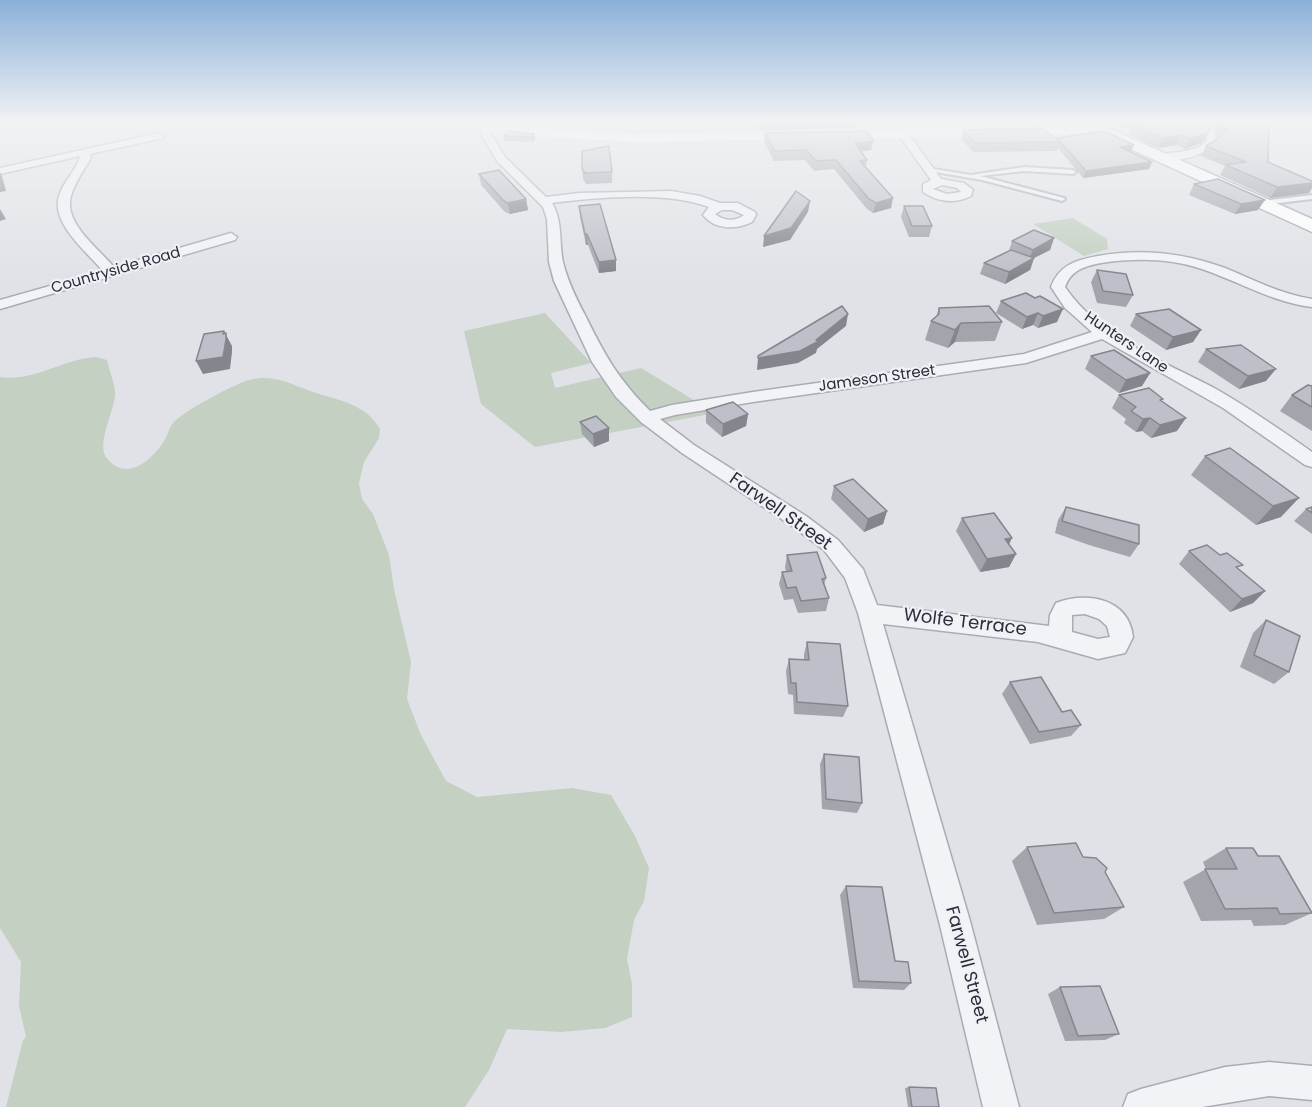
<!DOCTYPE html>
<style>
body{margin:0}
canvas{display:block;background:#e0e2e7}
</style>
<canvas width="1312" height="1107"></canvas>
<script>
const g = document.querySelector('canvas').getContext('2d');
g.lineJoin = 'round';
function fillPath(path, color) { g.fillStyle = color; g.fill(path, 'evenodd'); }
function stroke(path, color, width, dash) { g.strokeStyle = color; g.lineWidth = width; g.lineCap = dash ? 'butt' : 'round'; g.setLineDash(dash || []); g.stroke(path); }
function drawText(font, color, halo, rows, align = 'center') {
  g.font = font + ' Poppins,sans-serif'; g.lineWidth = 4.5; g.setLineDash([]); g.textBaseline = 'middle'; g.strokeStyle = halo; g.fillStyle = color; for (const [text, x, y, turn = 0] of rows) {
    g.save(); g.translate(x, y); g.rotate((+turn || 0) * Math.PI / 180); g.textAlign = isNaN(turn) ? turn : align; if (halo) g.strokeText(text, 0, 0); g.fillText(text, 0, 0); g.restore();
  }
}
const green = new Path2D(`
 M1073 218 1107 239 1108 249 1084 256 1033 224Z
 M545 313 591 363 551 373 555 388 641 368 715 413 535 447 481 404 464 331Z
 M96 357 107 360C109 371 116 385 115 396 113 413 97 444 106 457 126 484 153 460 166 438 168 433 170 426 174 422 184 411 234 384 249 380 278 373 294 387 319 394 343 401 367 406 380 429L379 438 364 462 359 483 362 499 373 514 389 555 394 589 411 662 407 699 421 735 446 781 477 797 572 788 611 795 635 836 649 868 644 901 634 920 627 959 632 984V1017L605 1028 561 1032 507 1029 489 1070 465 1107H6L23 1040 26 1037 19 1005 21 962 0 928V377C34 382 63 359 96 357Z`);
const lane = new Path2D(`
 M1024 167 1073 170 1076 172 1073 174 1024 171 980 176 1064 198 1065 199 1062 201 982 180 924 170 927 168 971 175Z
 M1312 195V199L1262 205 1259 203 1262 201Z`);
const street = new Path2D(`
 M1202 122H1212L1210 127 1218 140C1206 157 1176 163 1156 159V155C1174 151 1195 154 1208 140L1200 127Z
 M486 126H492L491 134 505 157 546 197 579 193 671 191 700 196 720 203H738L755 212 756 215 752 222C736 230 715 230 703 215L709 207C667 191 597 197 552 203 564 223 558 245 564 266 569 284 577 300 586 317 605 356 619 380 650 411L672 405 753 392 1024 354 1092 332 1065 308 1051 287C1059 265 1076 260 1098 256 1141 248 1184 253 1225 268 1254 280 1281 294 1312 299V307C1272 302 1240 282 1202 269 1170 258 1135 258 1101 263 1085 266 1071 270 1065 287 1100 338 1163 361 1216 389 1249 408 1281 430 1312 452V467L1305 465 1223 408 1102 339 1026 363 753 402 675 415 660 419 694 445 806 516 838 540 863 569 877 605 1049 626 1050 615 1056 603C1086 591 1129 598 1133 637L1125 653 1098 659 1038 642 883 624 970 921 1019 1107H983L939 921 858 613 845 578 824 550 792 526 682 453 641 422 616 397 592 362 554 281 549 262 547 219 543 207 497 161 481 134ZM722 210H732L744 215C735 222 724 221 715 214ZM1085 614 1099 619 1107 626 1110 637 1098 639 1072 632V615Z
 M899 132H907L941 179 964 183 973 190 971 196C955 204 938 202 923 192V184L931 180 898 134ZM942 185 957 188 961 192 947 194 933 189Z
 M159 133 163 134V138L90 154 91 158C84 170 75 182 71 196 63 223 99 249 114 267L231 233 237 237 235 240 0 309V300L103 271C86 251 48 221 60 193 65 180 77 169 80 156L0 174V168Z
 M1269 1062 1312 1066V1100L1269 1096 1202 1107H1123L1128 1094 1141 1089 1225 1067Z`);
const secondary = new Path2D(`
 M457 122H486L513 127 638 134 1101 126 1108 130 1101 134 638 142 513 135 464 126Z`);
const primary = new Path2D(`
 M1075 122H1095L1312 219V232L1078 125Z`);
const wall = new Path2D(`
 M419 122H448L434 126Z
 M754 122H858L857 128 758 130Z
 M992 122H1025L1024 125 995 126Z
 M1113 122H1205V140L1201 143 1185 149 1176 145 1158 148 1128 134 1130 130Z
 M1213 122H1288L1269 126 1268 162 1312 181V188L1309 193 1270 198 1220 175 1225 166 1201 156 1206 146 1219 138 1213 127 1214 123Z
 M1289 122H1312V127Z
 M963 130 1057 139V138L1131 152 1149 169 1083 178 1058 148 1057 151 973 152 961 139Z
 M765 133 873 141 871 150 861 151 867 160 866 167 891 208 873 213 867 209 834 169 814 171 805 160 774 161 764 142Z
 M534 134 535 138 533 142 504 141V136Z
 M582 168 612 172V183L586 184 583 179Z
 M479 174 526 199 528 210 510 214 505 212 481 185Z
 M1194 184 1258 210 1235 214 1189 195Z
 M579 206 616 271 599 273 588 245H586L580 217Z
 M904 206 932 226 929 237H909L901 217Z
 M1054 238 1050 250 1034 258 1030 270 1005 284 980 274 984 263 1009 251 1012 241Z
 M1097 270 1133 295 1126 307 1097 303 1091 282Z
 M1026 293 1057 322 1038 328 1033 325 1022 329 996 313 1001 301Z
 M939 308 1002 322 995 341 955 342 948 348 925 340 931 321 936 317Z
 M1136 314 1201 330 1193 342 1166 350 1130 326Z
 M1206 349 1266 381 1239 389 1198 362Z
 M1091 356 1150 373 1142 386 1119 393 1085 369Z
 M1312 386V431L1280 411 1292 395Z
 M1119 395 1163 399 1161 401 1177 431 1151 438 1142 431 1136 432 1124 423 1126 419 1112 408Z
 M706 410 748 414 746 426 722 437 706 423Z
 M580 422 609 428V441L594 447 582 434Z
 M1230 448 1281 517 1256 525 1191 475 1205 456Z
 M834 486 887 511 883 524 864 532 831 499Z
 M1066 507 1139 544 1130 557 1089 545 1055 533 1058 520Z
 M1312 507V534L1294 521 1306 509Z
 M962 518 1009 544 1016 554 1009 567 980 572 956 531Z
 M1189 551 1239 569 1265 591 1253 603 1230 612 1179 564Z
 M787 555 826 578 824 585 829 598 826 611 798 613 793 599 784 600 779 584 782 572 786 571 785 568Z
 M1266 620 1289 672 1274 684 1240 667 1253 633Z
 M807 642 848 706 843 717 794 714 793 695 788 694 786 671 789 659 804 660V654Z
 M1010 682 1062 712 1081 725 1071 736 1030 744 1002 694Z
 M824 754 862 803 857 813 822 809 820 764Z
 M1027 847 1083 857 1124 907 1104 919 1037 925 1012 861Z
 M1226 848 1258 856 1312 913 1285 925 1254 926 1251 920 1201 921 1183 882 1206 869 1203 862Z
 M846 886 895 961 911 983 904 990 853 988 840 895Z
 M1060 987 1119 1034 1105 1040 1065 1041 1048 994Z
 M909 1087 939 1107H908L905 1088Z`);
const shadedWall = new Path2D(`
 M433 122H448L434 126Z
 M1267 122H1288L1264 127Z
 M1210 130 1205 140 1201 143 1185 149 1190 139Z
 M534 134 535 138 533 142 532 137Z
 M1181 135 1176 145 1158 148 1163 138Z
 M873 141 871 150 853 153 855 143Z
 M1134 145 1131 152 1120 147Z
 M1152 162 1149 169 1083 178 1086 171Z
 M0 172 2 176 6 191 0 192Z
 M1312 183V188L1309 193 1270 198 1277 187Z
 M893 198 891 208 873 213 876 203Z
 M526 199 528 210 510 214 508 203Z
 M1265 200 1258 210 1235 214 1241 204Z
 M810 201 808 212 790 240 763 247 764 236Z
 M0 209 6 219 0 221Z
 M585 234H587L588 245H586Z
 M1054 238 1050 250 1028 261 1033 250Z
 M1034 258 1030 270 1005 284 1009 272Z
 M616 260V271L599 273V262Z
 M1063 309 1057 322 1038 328 1043 316Z
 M1038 313 1033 325 1022 329 1027 317Z
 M848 314 846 326 817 349 816 353 798 363 757 370 758 358 816 340Z
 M961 323 955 342 948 348 955 330Z
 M1201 330 1193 342 1166 350 1173 337Z
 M224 331 232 346V352L230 369 203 374 196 361 223 334Z
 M1276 369 1266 381 1239 389 1248 376Z
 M1150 373 1142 386 1119 393 1126 380Z
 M748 414 746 426 722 437 723 424Z
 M1150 418 1142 431 1136 432 1143 419Z
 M1186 418 1177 431 1151 438 1160 425Z
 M609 428V441L594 447 593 434Z
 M1299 498 1281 517 1256 525 1273 506Z
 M887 511 883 524 864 532 868 519Z
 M1012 538 1006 551 1005 539Z
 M1016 554 1009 567 980 572 987 559Z
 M1265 591 1253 603 1230 612 1242 599Z`);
const building = new Path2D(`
 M1138 122H1205L1210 130 1207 133 1190 139 1181 135 1163 138 1132 124 1142 123Z
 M1220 122H1269L1268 162 1312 181V183L1277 187 1226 165 1246 162 1206 146 1219 138 1226 130Z
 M1043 128 1060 142 976 143 963 130Z
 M507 131 534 134 532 137 504 136Z
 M867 131 873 141 855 143 867 160 860 161 893 198 876 203 869 199 836 160 816 161 806 150 775 151 765 133Z
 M1104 131 1134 145 1120 147 1152 162 1086 171 1057 138Z
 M609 146 612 172 585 173 582 168V151Z
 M499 170 526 199 508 203 504 201 479 174Z
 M1218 179 1265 200 1241 204 1194 184Z
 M796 191 810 201 791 228 764 236Z
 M600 204 616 260 599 262 587 234H585L579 206Z
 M904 206H923L932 226H912Z
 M1034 230 1054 238 1033 250 1012 241Z
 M1011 250 1034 258 1009 272 984 263Z
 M1097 270 1126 274 1133 295 1103 291Z
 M1026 293 1035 298 1040 296 1063 309 1043 316 1038 313 1027 317 1001 301Z
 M842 306 848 314 816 340 819 341 800 351 758 358V356Z
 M989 306 1002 322 961 323 955 330 931 321 939 314V308Z
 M1169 309 1201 330 1173 337 1136 314Z
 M224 331 223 334 226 333V340L223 357 196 361 204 334Z
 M1241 345 1276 369 1248 376 1206 349Z
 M1114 350 1150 373 1126 380 1091 356Z
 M1308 385 1312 386V407L1292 395Z
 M1149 388 1163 399 1160 400 1186 418 1160 425 1150 418 1143 419 1131 411 1136 407 1119 395Z
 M733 402 748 414 723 424 706 410Z
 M596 416 609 428 593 434 580 422Z
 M1230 448 1299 498 1273 506 1205 456Z
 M853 479 887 511 868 519 834 486Z
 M1066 507 1139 525V544L1098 532 1062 521Z
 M1312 507V513L1306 509Z
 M994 513 1012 538 1005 539 1016 554 987 559 962 518Z
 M1207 545 1220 555 1227 553 1243 565 1236 567 1265 591 1242 599 1189 551Z
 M817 552 826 578 822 579 829 598 801 601 796 587 787 588 782 572 792 571 787 555Z
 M1266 620 1300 636 1289 672 1254 655Z
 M807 642 840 644 848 706 797 702 796 683H791L789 659 809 660Z
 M1041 677 1062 712 1071 710 1081 725 1039 732 1010 682Z
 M824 754 859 757 862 803 826 799Z
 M1076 843 1083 857 1096 858 1107 868 1105 872 1124 907 1054 913 1027 847Z
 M1226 848H1253L1258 856H1279L1312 913 1280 914 1277 908 1225 909 1205 869H1237Z
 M846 886 882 887 895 961 908 962 911 983 859 981Z
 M1100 986 1119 1034 1078 1036 1060 987Z
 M909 1087 936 1088 939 1107H912Z`);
const farStreetnames = [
 ["Countryside Road",116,271,-16],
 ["Hunters Lane",1126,343,34],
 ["Jameson Street",877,379,-8]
];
const streetNames = [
 ["Farwell Street",780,512,35],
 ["Wolfe Terrace",965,623,7],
 ["Farwell Street",966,965,75]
];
fillPath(green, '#c3d0c2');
stroke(lane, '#a9acb4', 4);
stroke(street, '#a9acb4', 3);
stroke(primary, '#a0a5b1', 3);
fillPath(lane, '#f2f3f6');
fillPath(street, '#f2f3f6');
fillPath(secondary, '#fff');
fillPath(primary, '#fff');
fillPath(wall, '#a3a5ad');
fillPath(shadedWall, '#85868d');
fillPath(building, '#bec0c9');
stroke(building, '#85868d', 1.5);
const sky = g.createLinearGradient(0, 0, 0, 277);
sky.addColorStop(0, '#8bb0d9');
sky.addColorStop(0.44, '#f1f2f4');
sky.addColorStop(1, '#f1f2f400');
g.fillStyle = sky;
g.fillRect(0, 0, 1312, 277);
drawText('15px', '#2a2e3c', '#eff1f5', farStreetnames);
drawText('18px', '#2a2e3c', '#eff1f5', streetNames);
</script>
